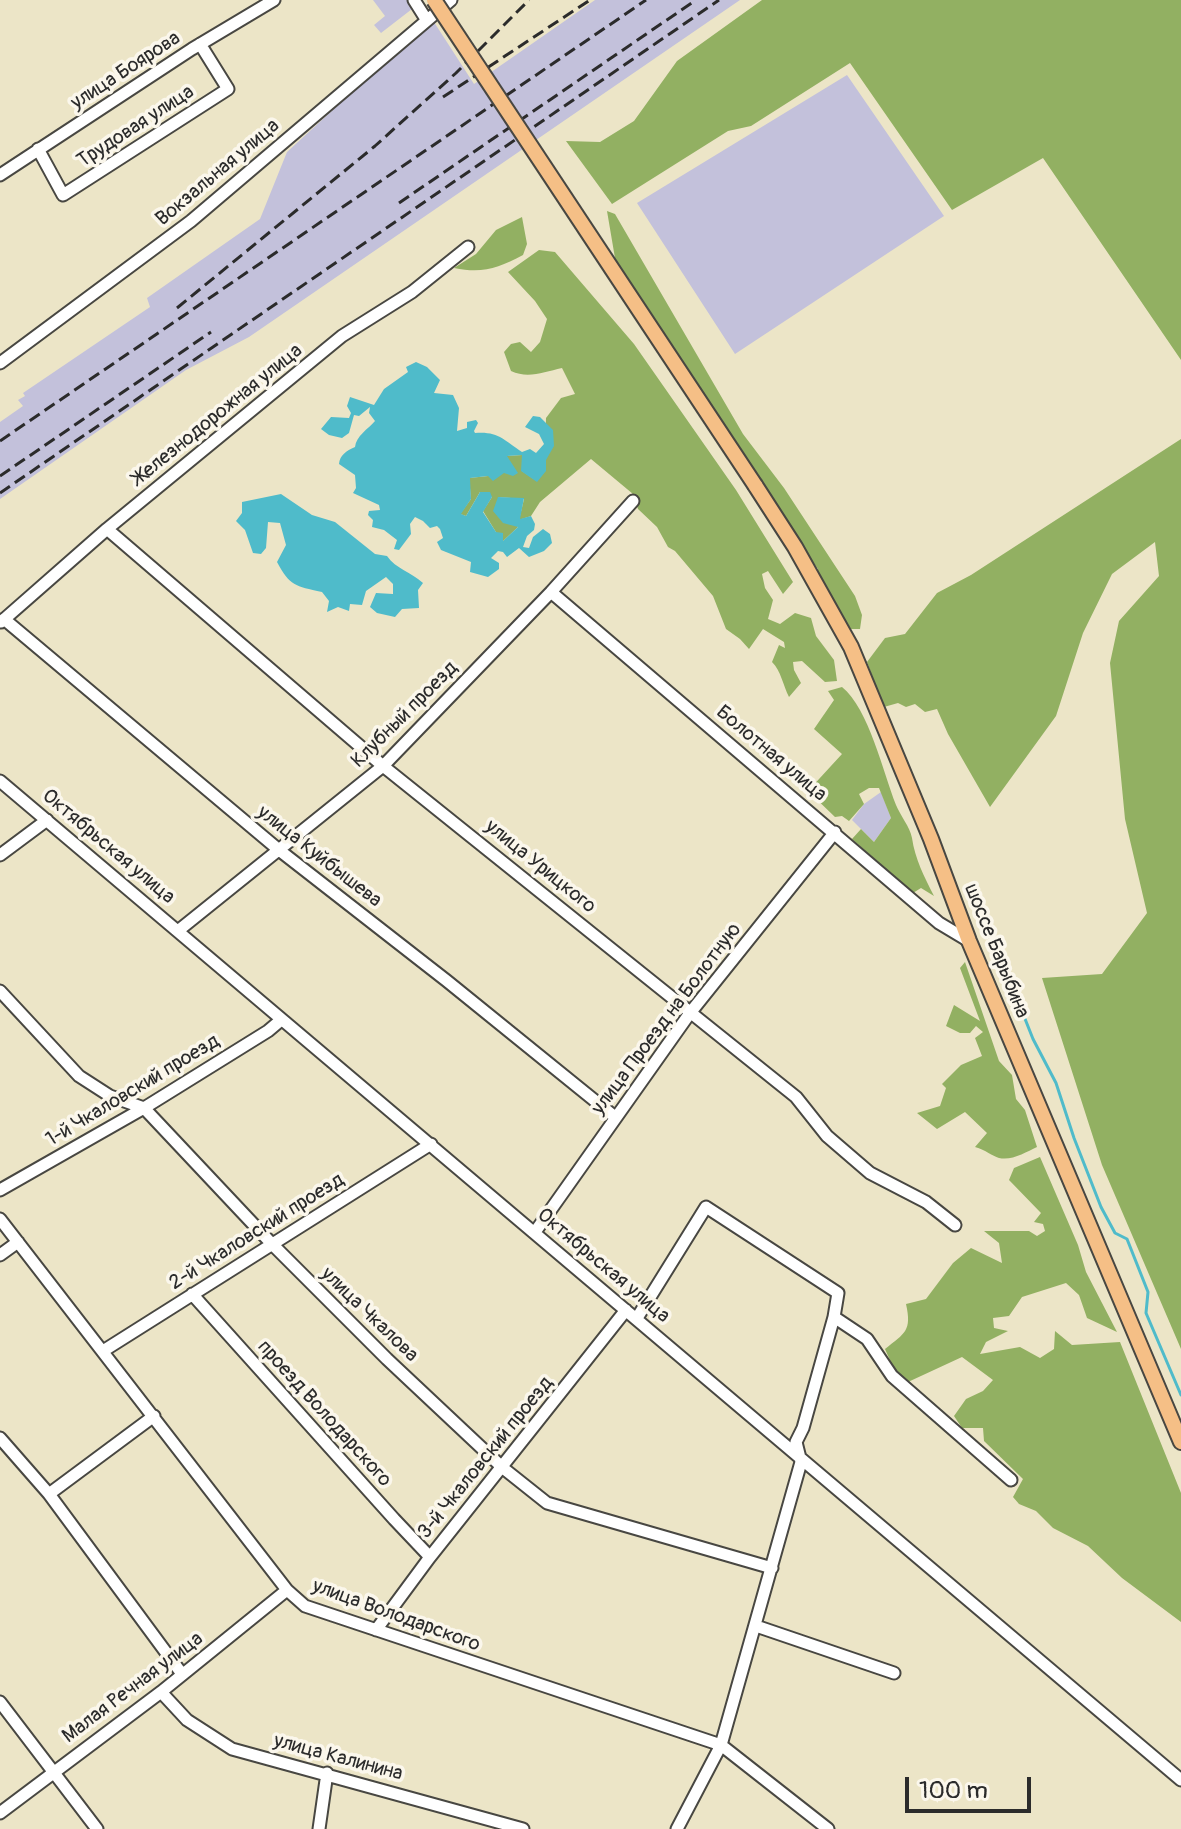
<!DOCTYPE html>
<meta charset="utf-8">
<style>
body{margin:0}
#map{position:relative;width:1181px;height:1829px;overflow:hidden;background:#ece5c7;font-family:Pangolin,sans-serif}
canvas{display:block}
.scale{position:absolute;left:905px;top:1777px;width:126px;height:36px;box-sizing:border-box;border:4px solid #2b2b2b;border-top:0;padding-left:10px;font-size:24px;line-height:28px;white-space:nowrap;color:#2b2b2b;-webkit-text-stroke:6px #fbf7ec;paint-order:stroke}
</style>
<div id="map">
<canvas width="1181" height="1829"></canvas>
<div class="scale">100 m</div>
</div>
<script>
const g = document.querySelector('canvas').getContext('2d');
g.lineJoin = 'round';
function fillPath(path, color) { g.fillStyle = color; g.fill(path, 'evenodd'); }
function stroke(path, color, width, dash) { g.strokeStyle = color; g.lineWidth = width; g.lineCap = dash ? 'butt' : 'round'; g.setLineDash(dash || []); g.stroke(path); }
function drawText(font, color, halo, rows, align = 'center') {
  g.font = font + ' Pangolin,sans-serif'; g.lineWidth = 7; g.setLineDash([]); g.textBaseline = 'middle'; g.strokeStyle = halo; g.fillStyle = color; for (const [text, x, y, turn = 0] of rows) {
    g.save(); g.translate(x, y); g.rotate((+turn || 0) * Math.PI / 180); g.textAlign = isNaN(turn) ? turn : align; if (halo) g.strokeText(text, 0, 0); g.fillText(text, 0, 0); g.restore();
  }
}
const industrial = new Path2D(`
 M373 0H407L412 9 381 33 374 25 385 16Z
 M595 0H740L249 337 186 370 0 499V422L23 406 18 400 25 396 23 393 150 307 147 298 260 219 287 152 432 19 474 84Z
 M847 75 944 216 735 354 637 203Z
 M881 792 891 818 874 842 852 820 864 804Z`);
const forest = new Path2D(`
 M762 0H1181V360L1043 158 952 210 850 63 751 126 728 131 612 204 566 141 600 142 634 121 677 61Z
 M607 211 615 214 743 434 784 488 855 596 862 615 860 629H851L817 576 818 569 787 526 616 264Z
 M522 217 527 244 523 255C498 268 483 274 454 268L476 254 496 230Z
 M539 250 555 252 634 344 736 490 793 582 783 594 768 571 762 574 765 588 773 600 768 619 780 624 795 613 811 618 816 636 834 660 837 681 825 682 802 661 793 662 794 670 801 683 789 697C783 685 781 671 772 662L779 645 785 648 784 642 763 629 749 649 740 639 726 629 713 596 675 551 668 547 657 527 638 509 633 494 591 459 540 502 531 516 519 520 524 499 498 497 518 527 502 542 483 511 492 497 480 492 466 516 460 514 471 499 469 478 488 476 506 456 522 455V471L537 481 545 460 546 418 561 398 575 394 562 368C544 372 528 379 511 371L504 352 511 344 520 342 531 352 540 342 547 319 535 301 508 272Z
 M1181 439V1349L1102 1165 1042 978 1102 974 1147 913 1125 819 1110 663 1119 621 1159 576 1155 542 1112 574 1083 633 1056 716 990 807 948 734 937 709 925 712 915 704 906 707 898 703 884 707 867 662 885 638 905 634 937 593 971 575Z
 M842 687C869 709 883 772 896 805 900 815 910 827 912 838 915 859 924 876 934 896L921 888 913 893 852 839 861 829 874 842 891 818 879 788H869L859 794 864 804 849 821 842 816 835 817 808 791 842 754 814 729 834 700 828 691Z
 M965 962 999 1061 1012 1075 1016 1099 1025 1110 1037 1147C1026 1152 1012 1161 999 1158 992 1156 986 1150 975 1147L987 1133 965 1112 937 1129 917 1113 940 1106 946 1088 942 1084 961 1065 982 1056 975 1038 983 1032 976 1026 970 1033H960L946 1026 954 1005 980 1021 960 968Z
 M1040 1157 1078 1245 1086 1272 1117 1332 1087 1318 1079 1295 1066 1283 1022 1297 1009 1316 993 1318 994 1328 1008 1331 986 1342 980 1354 1020 1347 1040 1358 1054 1349 1055 1331 1072 1345 1120 1342 1181 1493V1622L1122 1578 1088 1546 1053 1528 1036 1511 1019 1504 1013 1497 1023 1479 984 1441 983 1428H962L954 1416 966 1399 983 1391 993 1380 962 1357 908 1382 893 1367 885 1349C905 1333 912 1331 906 1304L926 1299 953 1263 971 1248 1002 1263 999 1243 984 1231H1029L1037 1236 1045 1231 1043 1224 1034 1222 1041 1213 1009 1180 1014 1168Z`);
const water = new Path2D(`
 M416 362 427 367 440 380 434 393 453 395 459 408 457 431 467 428V422L476 420 478 423 474 431 475 433C498 431 504 440 522 452L530 449 536 453 544 444 539 434 525 427 533 416 540 417 553 430 554 446 546 460V471L537 482 521 471 522 455 507 456 518 473 513 476 504 473 493 481 488 476 470 478 471 499 461 514 466 516 480 492H490L492 497 483 512 496 532 503 533V541L518 527 503 523 493 511 498 497 524 498 520 519 531 516 535 524 534 530 527 536 523 547 529 548 533 537 543 529 550 534 552 543 544 551 529 557 519 548 507 557 503 552 498 551 491 558 499 563V569L488 577 470 572 471 562 441 550 437 542 443 538 440 529 437 526 430 528 423 521 415 517 410 524 411 534 399 550 394 549 397 540 384 530 372 527 373 520 368 515 369 511 380 510 379 505 353 493 356 488 355 475 339 464C340 455 346 451 355 447 356 436 368 429 375 421L369 413 370 407 359 416 354 415 349 433 342 438 329 435 321 429 331 417 349 418 351 413 347 406 350 397 374 405 384 389 408 372 406 367Z
 M281 494 312 515 335 522 375 554 387 556C396 569 411 572 423 583L418 590 419 608 402 609 395 617 377 613 370 607 376 593 393 594V584L386 577 366 591 362 605 350 604 349 611 338 607 327 612 329 601 322 592C295 586 290 586 277 562L286 545 280 523 268 522 266 548 261 554 253 553 245 530 236 521 242 513V502Z`);
const stream = new Path2D(`
 M1008 976 1033 1039 1056 1083 1074 1138 1101 1207 1115 1233 1127 1239 1148 1292 1146 1313 1181 1395`);
const minor = new Path2D(`
 M414 0 426 19
 M38 149 63 195 228 89 200 44
 M0 175 192 49 274 0
 M0 363 191 221 451 0
 M107 529 383 766 796 1097 827 1136 870 1173 926 1202 955 1225
 M551 592 939 923 969 941
 M4 619 279 850 447 981 615 1117
 M1 622 107 529 342 336 412 292 468 247
 M0 781C395 1112 786 1449 1181 1780
 M0 855 47 820
 M179 930 383 766 551 592 633 501
 M0 991 79 1076 110 1096 144 1108 271 1243 387 1359 503 1468 547 1503 772 1568
 M0 1190 144 1108 268 1031 281 1020
 M0 1219 287 1590 305 1606 721 1745 828 1829
 M535 1232 690 1013 835 832
 M0 1255 18 1242
 M192 1294 394 1519 430 1557
 M834 1317 867 1339 892 1376 1011 1480
 M637 1318 706 1207 838 1293 834 1317 803 1428 796 1442 801 1462 721 1745 677 1829
 M103 1351 431 1144
 M0 1438 49 1494 182 1674
 M49 1494 154 1416
 M756 1626 894 1673
 M376 1630 430 1557 626 1310
 M161 1692 187 1720 232 1749 523 1829
 M0 1702 97 1829
 M0 1813 161 1692 287 1590
 M319 1829 327 1773`);
const major = new Path2D(`
 M755 485 795 547 851 647 931 839 969 941 1181 1442`);
const rail = new Path2D(`
 M443 97 590 0
 M399 203 696 0
 M177 308 375 146 456 73 529 0
 M0 441 646 0
 M0 476 211 332
 M0 493 719 0`);
const majorBridge = new Path2D(`
 M434 0 755 485`);
const streetNames = [
 ["улица Боярова",126,71,-33],
 ["Трудовая улица",136,127,-33],
 ["Вокзальная улица",218,173,-40],
 ["Железнодорожная улица",218,415,-39],
 ["Клубный проезд",405,715,-45],
 ["Болотная улица",771,754,40],
 ["Октябрьская улица",108,847,40],
 ["улица Куйбышева",319,857,38],
 ["улица Урицкого",540,867,39],
 ["шоссе Барыбина",996,951,68],
 ["улица Проезд на Болотную",667,1019,-53],
 ["1-й Чкаловский проезд",133,1091,-31],
 ["2-й Чкаловский проезд",257,1232,-32],
 ["Октябрьская улица",603,1266,40],
 ["улица Чкалова",369,1315,44],
 ["проезд Володарского",324,1414,48],
 ["3-й Чкаловский проезд",486,1458,-51],
 ["улица Володарского",396,1616,20],
 ["Малая Речная улица",133,1688,-37],
 ["улица Калинина",338,1758,15]
];
fillPath(industrial, '#c3c1db');
fillPath(forest, '#92b062');
fillPath(water, '#4fbbca');
stroke(stream, '#4fbbca', 3);
stroke(minor, '#484742', 15);
stroke(major, '#484742', 18);
stroke(minor, '#fff', 11);
stroke(major, '#f5bf86', 14);
stroke(rail, '#2b2b2b', 3, [12, 6]);
stroke(majorBridge, '#484742', 18, []);
stroke(majorBridge, '#f5bf86', 14);
drawText('20px', '#2b2b2b', '#fbf7ec', streetNames);
</script>
